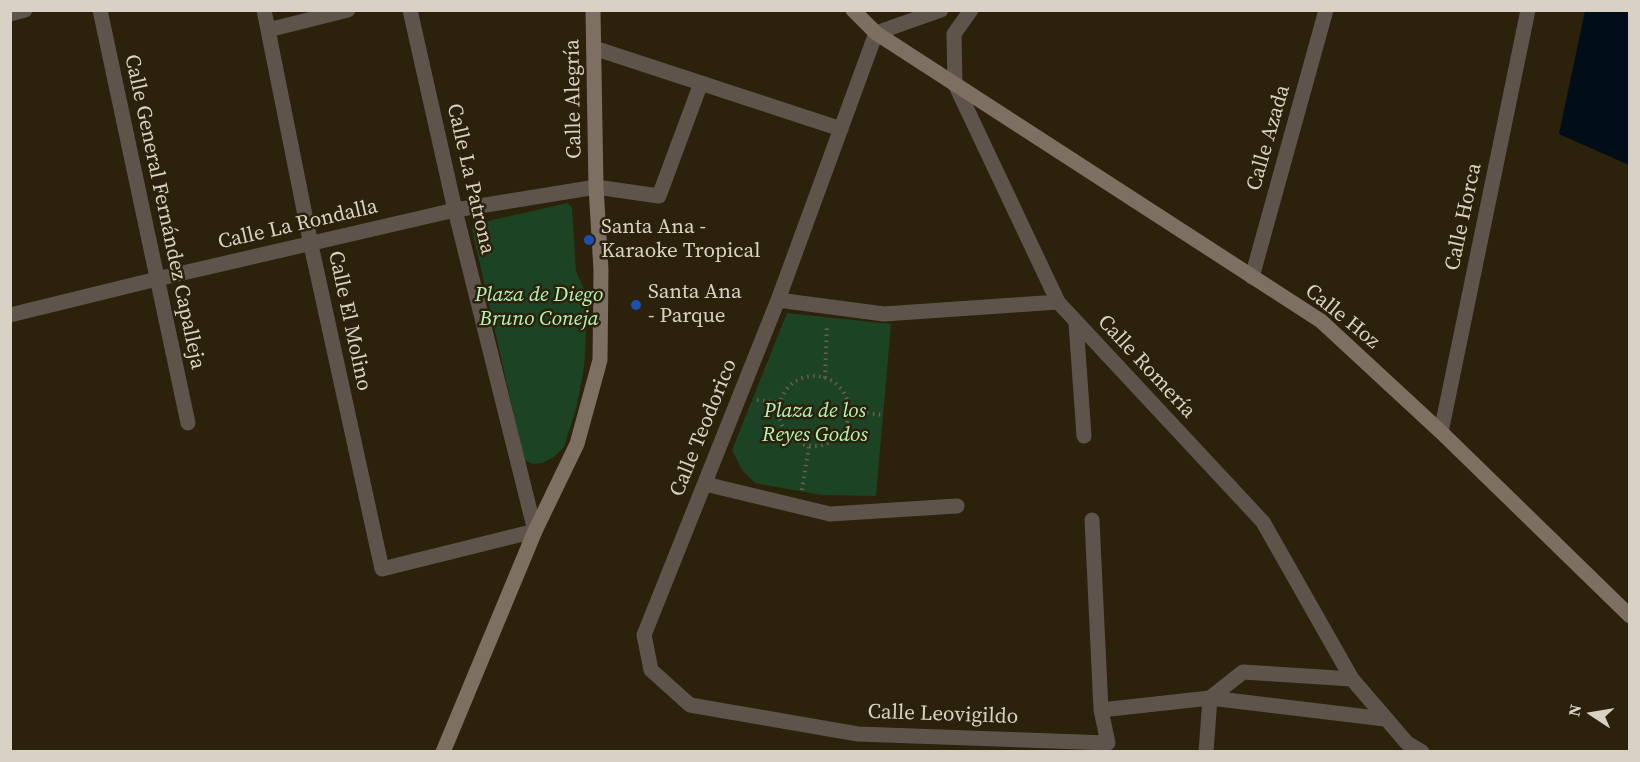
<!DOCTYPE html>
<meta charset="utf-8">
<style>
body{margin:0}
#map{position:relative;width:1640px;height:762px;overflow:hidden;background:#2c210b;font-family:"Source Serif 4",serif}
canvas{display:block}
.frame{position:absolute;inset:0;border:12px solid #d8d1c4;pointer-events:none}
.north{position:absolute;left:1562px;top:684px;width:60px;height:60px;-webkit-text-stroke:4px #2c210b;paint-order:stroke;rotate:282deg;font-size:16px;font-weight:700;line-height:24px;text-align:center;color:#d8d1c4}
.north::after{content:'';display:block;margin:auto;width:21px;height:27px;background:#d8d1c4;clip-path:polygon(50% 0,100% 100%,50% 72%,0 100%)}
</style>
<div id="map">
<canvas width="1640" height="762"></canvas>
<div class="frame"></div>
<div class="north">N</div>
</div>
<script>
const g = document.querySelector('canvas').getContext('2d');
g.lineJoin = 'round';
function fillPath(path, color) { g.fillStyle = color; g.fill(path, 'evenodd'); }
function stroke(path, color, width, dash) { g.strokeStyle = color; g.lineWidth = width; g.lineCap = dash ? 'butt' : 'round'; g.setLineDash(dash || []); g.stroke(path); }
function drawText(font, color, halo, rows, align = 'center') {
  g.font = font + ' "Source Serif 4",serif'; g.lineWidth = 5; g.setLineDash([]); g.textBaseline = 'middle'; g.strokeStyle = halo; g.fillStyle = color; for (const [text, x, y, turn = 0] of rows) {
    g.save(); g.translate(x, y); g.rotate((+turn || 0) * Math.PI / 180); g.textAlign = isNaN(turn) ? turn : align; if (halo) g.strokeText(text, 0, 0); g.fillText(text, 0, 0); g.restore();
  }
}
const green = new Path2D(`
 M568 203 572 208 576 271 588 299 584 368 576 409 564 447 554 457 542 463 533 464 524 460 472 229 475 224Z
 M787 313 891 324 876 496 821 495 755 483 742 470 732 450Z`);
const water = new Path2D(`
 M1585 11H1629V165L1559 134Z`);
const path = new Path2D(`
 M779 411a35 35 0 1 1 70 0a35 35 0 1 1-70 0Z
 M825 378 827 325
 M757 400 780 403
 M849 411 883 415
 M802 490 809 446`);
const street = new Path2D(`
 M100 10 188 423
 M264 10 311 245 382 569 535 531 455 210 410 10
 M941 10 876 33 778 300 644 635 651 670 690 705 858 734 1108 743 1101 710 1210 698 1385 719
 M971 10 954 34 955 84 1058 302 1263 522 1352 679 1407 743 1422 752
 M10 14 25 10
 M268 30 348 10
 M594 48 841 129
 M1252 277 1326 10
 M778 300 884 314 1058 302
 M10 315 157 279 455 210 596 187 659 196 701 83
 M1076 323 1084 436
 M1441 432 1528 10
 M705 484 830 514 957 506
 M1092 520 1101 710
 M1206 752 1210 698 1243 672 1352 679`);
const secondary = new Path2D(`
 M853 10 876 33 1321 321 1441 432 1630 616
 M443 752 535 531 577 444 600 360 601 270 596 187 593 10`);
const markers = [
 [589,240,6,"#1a4fb4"],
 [636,305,6,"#1a4fb4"]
];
const streetNames = [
 ["Calle Alegría",574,99,-91],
 ["Calle Azada",1269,138,-74],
 ["Calle La Patrona",470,179,77],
 ["Calle General Fernández Capalleja",164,212,78],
 ["Calle Horca",1464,217,-78],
 ["Calle La Rondalla",298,225,-13],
 ["Calle Hoz",1342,317,39],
 ["Calle El Molino",349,321,78],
 ["Calle Romería",1146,367,47],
 ["Calle Teodorico",704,428,-68],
 ["Calle Leovigildo",943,715,2]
];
const poiNames = [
 ["Santa Ana -",601,228],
 ["Karaoke Tropical",601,252],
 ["Santa Ana",648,293],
 ["- Parque",648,317]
];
const parkNames = [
 ["Plaza de Diego",539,296],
 ["Bruno Coneja",539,320],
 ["Plaza de los",815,412],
 ["Reyes Godos",815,436]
];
fillPath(green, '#1c4323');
fillPath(water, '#010e17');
stroke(path, '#69604d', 4, [1.5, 4.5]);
stroke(street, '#5e544c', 15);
stroke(secondary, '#7e6f63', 15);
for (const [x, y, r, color] of markers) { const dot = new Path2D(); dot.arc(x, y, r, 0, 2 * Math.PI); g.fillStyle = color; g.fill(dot); stroke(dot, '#2c210b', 2); }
drawText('21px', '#d8d1c4', '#2c210b', streetNames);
drawText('21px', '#d8d1c4', '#2c210b', poiNames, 'left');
drawText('italic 21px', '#b2f5ba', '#2c210b', parkNames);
</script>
